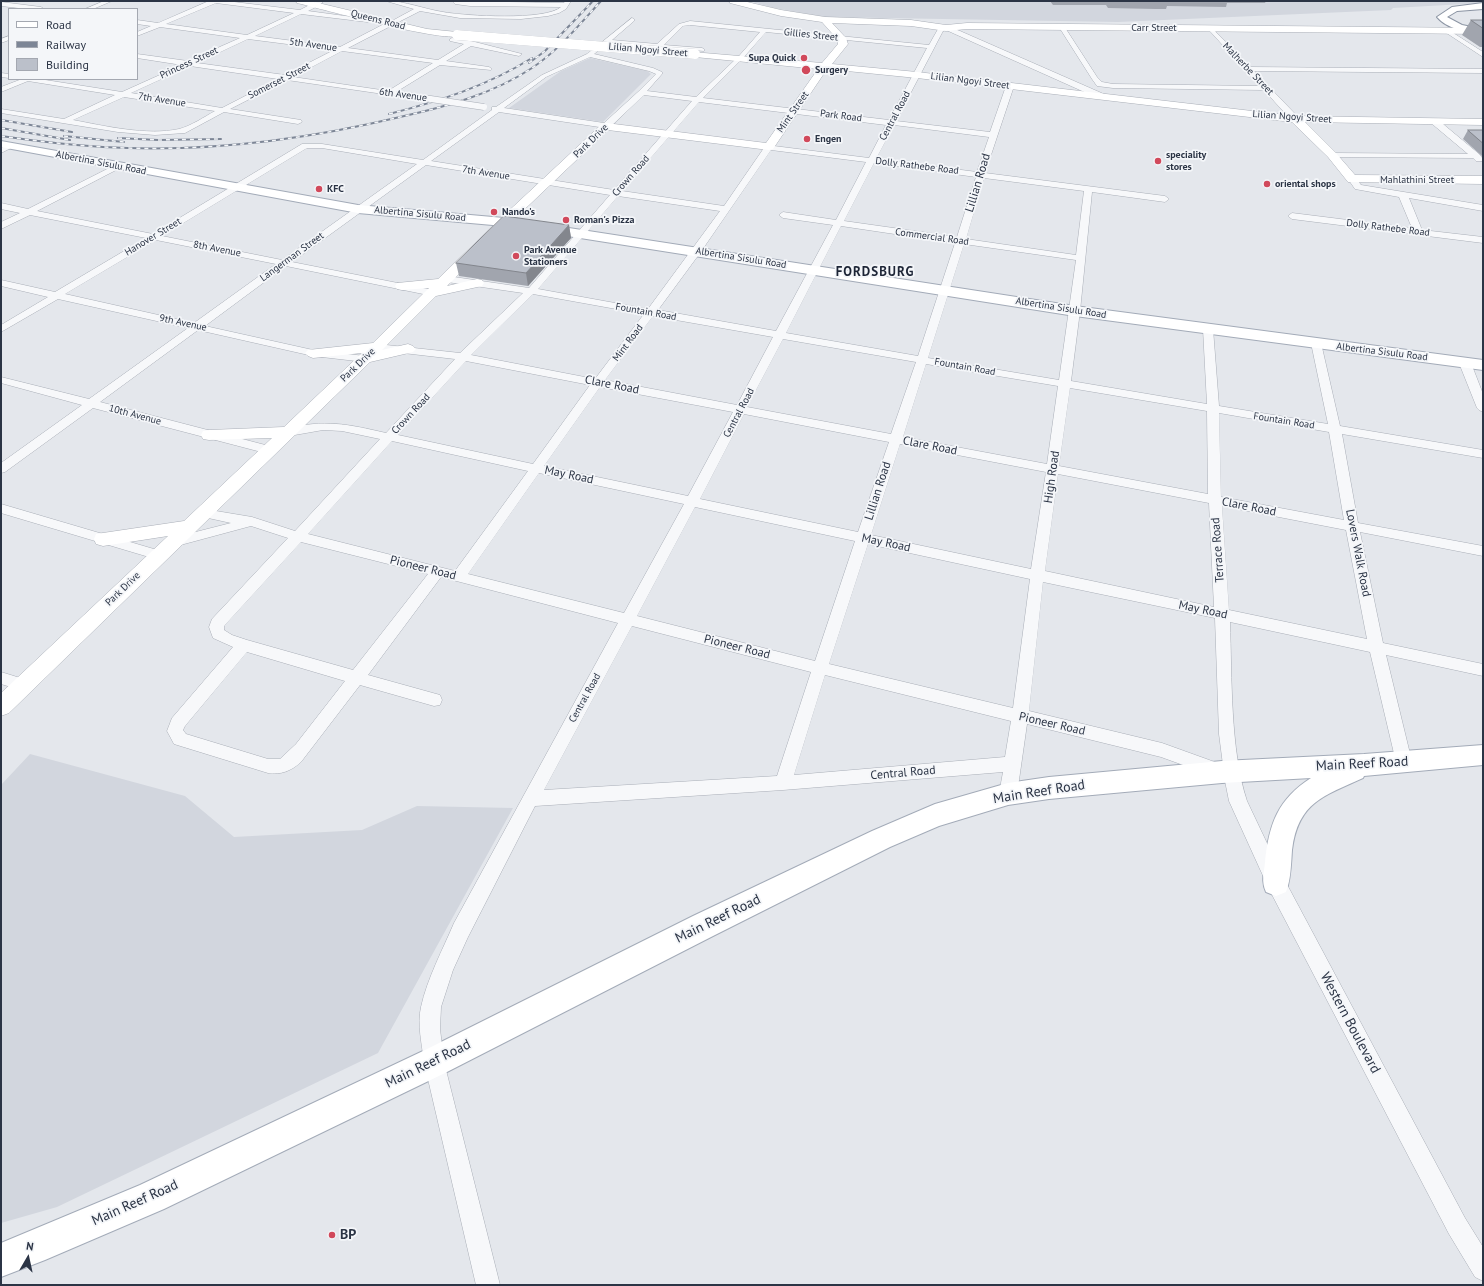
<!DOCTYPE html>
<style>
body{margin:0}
#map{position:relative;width:1484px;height:1286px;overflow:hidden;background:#e4e7ec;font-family:"PT Sans",sans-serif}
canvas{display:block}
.frame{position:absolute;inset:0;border:2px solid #2b3445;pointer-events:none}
.legend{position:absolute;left:8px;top:8px;width:130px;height:72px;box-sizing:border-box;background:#f4f6f9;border:1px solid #a4a8b1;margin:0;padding:5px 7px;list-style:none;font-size:12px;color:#2b3445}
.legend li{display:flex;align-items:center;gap:8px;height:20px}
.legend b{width:20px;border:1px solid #a4a8b1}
.north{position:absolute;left:8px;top:1238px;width:40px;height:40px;-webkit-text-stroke:3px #f4f6f9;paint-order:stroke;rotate:9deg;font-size:11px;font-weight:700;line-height:16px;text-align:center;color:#2b3445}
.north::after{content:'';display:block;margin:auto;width:14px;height:18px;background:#2b3445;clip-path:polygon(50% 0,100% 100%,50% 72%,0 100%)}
</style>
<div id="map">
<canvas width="1484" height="1286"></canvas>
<div class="frame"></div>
<ul class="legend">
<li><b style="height:5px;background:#fff"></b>Road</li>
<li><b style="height:5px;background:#7d8696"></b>Railway</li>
<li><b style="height:11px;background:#bbc0ca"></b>Building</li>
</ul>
<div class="north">N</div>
</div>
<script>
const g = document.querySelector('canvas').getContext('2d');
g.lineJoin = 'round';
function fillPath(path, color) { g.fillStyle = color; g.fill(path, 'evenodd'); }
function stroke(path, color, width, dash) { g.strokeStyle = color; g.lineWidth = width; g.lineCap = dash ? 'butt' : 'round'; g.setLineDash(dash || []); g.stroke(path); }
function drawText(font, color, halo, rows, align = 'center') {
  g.font = font + ' "PT Sans",sans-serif'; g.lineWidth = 3.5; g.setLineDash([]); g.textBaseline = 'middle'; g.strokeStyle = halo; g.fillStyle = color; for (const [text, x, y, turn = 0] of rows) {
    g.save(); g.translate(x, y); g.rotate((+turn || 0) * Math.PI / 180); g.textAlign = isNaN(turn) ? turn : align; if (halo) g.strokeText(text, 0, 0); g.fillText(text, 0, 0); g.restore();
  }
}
const built = new Path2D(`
 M749 1H1483V3L1393 8 1391 10 1118 22 825 17 774 8Z
 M590 58 647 71 651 74 603 122 509 108 561 71Z
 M30 754 185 796 234 837 362 830 417 806 513 808 378 1053 57 1207 1 1223V785Z`);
const street = new Path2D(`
 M104 1H112L93 9H85Z
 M209 1H226L300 10 317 1H324L318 6 308 11 390 22 414 9 386 1C405 1 424 9 443 12 466 16 545 21 561 7L470 6 455 4 452 1 564 3 565 1H571L566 9 559 13 548 16 521 19 460 18 420 11 348 48 438 60 464 44 450 41V39L452 38 471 41 522 54 519 56 471 46 446 61 489 67 492 69 491 70 440 65 396 92 407 93 408 95 404 97 287 80 230 109 301 120 302 122 298 124 224 112 185 133 155 135 118 132 1 113V109L64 119 115 95 28 81 1 92V87L22 79H39L122 92 182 65 137 58V54L188 61 240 38 160 27 137 36V32L151 26 137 24V20L158 23ZM216 3 294 13 247 35 166 24ZM301 14 384 24 340 47 255 36ZM248 39 334 50 285 75 197 63ZM342 51 433 63 388 91 293 77ZM190 66 278 79 222 108 131 93ZM124 97 215 111C204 117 191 126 179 129 147 136 105 126 73 120Z
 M1 2 41 7 44 9H27L1 6Z
 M632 18 634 19V21L612 40 657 44 679 24 690 21 929 45 938 29 946 26 960 31 1106 95V99H1100L946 30 943 31 896 121 990 132 1006 86 1007 84H1013L1014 86 985 173 1165 196 1169 199 1165 202 1092 192 1080 311 1071 381 1207 404 1203 329 1208 326 1213 329 1219 406 1328 424 1311 343 1316 340 1321 343 1340 426 1483 450V458L1342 434 1358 523 1483 546V556L1360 532 1383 643 1483 664V676L1386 655 1412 762 1410 767 1404 769 1398 767 1396 762 1370 652 1230 622C1232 677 1230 749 1247 801L1283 877 1465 1218 1483 1247V1281L1475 1277 1449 1234 1269 889 1229 801 1224 776 1219 778 1161 757 1027 724 1017 794 1014 799 1008 802 1002 799 999 794 1003 772 783 790 535 806 468 937 453 970 441 1007 440 1029 444 1062 500 1285H476L424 1062C422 1044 417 1024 421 1007 427 979 443 949 454 923L618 623 441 577 368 675 440 695 442 700 440 705 434 706 360 685 301 762C291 771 281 775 268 773L174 744 167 731 172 718 233 647 213 638 209 627 212 619 288 538 251 526 173 547 168 545 166 542 168 539 231 523 199 516 197 513 199 510 204 509 252 517 295 531 380 439 342 431 323 430 289 436 285 435 283 432 285 429C325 419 347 424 386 433L455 359 377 350 372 347 373 345 377 344 460 353 523 293 447 282 444 281 442 279 444 277 447 276 529 288 610 195 426 165 292 262 433 290 438 293 437 295 433 296 286 266 205 326 313 350 365 356 369 357 370 359 369 361 365 362 313 356 198 330 100 402 273 447 275 450 273 453 269 454 93 408 5 472 1 473V463L82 405 1 383V377L89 399 188 328 58 299 1 332V325L48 297 1 286V280L55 292 146 238 30 215 1 229V222L20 213 1 209V203L28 209 117 164 121 166 120 168 37 211 153 234 302 144H322L423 160 492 110V107H496L542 75 587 54ZM690 25 760 32 739 56 696 97 647 91 662 74V72L653 68 594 54 608 43 704 51V49L702 48 664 45 683 26ZM766 32 927 48 889 120 703 98 743 58ZM590 57 649 71 656 74 639 91 604 123 504 108 546 77ZM644 95 692 101 614 190 431 161 499 112 606 128H609ZM699 102 886 125 869 158 766 145 724 206 622 191ZM894 125 989 137 977 172 876 159ZM307 148H322L417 164 282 260 162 236ZM771 150 866 162 836 220 783 212 779 215 783 218 833 225 776 331 658 310 700 253ZM874 163 976 177 957 237 844 221ZM984 178 1084 191 1076 255 966 239ZM618 196 720 211 648 309 538 289ZM841 226 955 243 918 356 786 333ZM156 240 276 264 194 323 65 294ZM964 244 1076 260 1059 380 928 358ZM533 294 644 314 595 379 471 355ZM653 316 773 337 737 405 605 380ZM783 339 916 362 891 434 747 407ZM466 361 590 385 533 464 398 435ZM926 364 1058 386 1047 464 903 437ZM600 387 733 412 688 496 544 466ZM1070 388 1207 411 1208 494 1059 466ZM1219 413 1329 432 1344 520 1221 497ZM744 414 889 442 858 532 700 499ZM392 441 528 471 455 571 308 534ZM900 444 1046 472 1031 569 871 535ZM539 473 684 504 624 613 468 574ZM1058 474 1209 503 1214 607 1045 571ZM1222 506 1346 530 1367 639 1229 610ZM695 507 855 541 815 661 637 616ZM301 542 428 574 353 670 247 640 232 635 224 630V626ZM868 544 1030 579 1013 708 829 664ZM1043 582 1215 618 1219 734 1223 765 1162 743 1029 711ZM632 626 811 672 777 776 544 790ZM247 652 345 681 296 744 280 759H268L186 734 183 730 185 726ZM825 675 1011 721 1005 757 794 775Z
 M1060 26H1064L1097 77 1102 82 1113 84 1260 86 1208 29V27L1210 26 1250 67 1483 69V73L1254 71 1298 117V121H1292L1264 90 1113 88 1097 86 1092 79 1059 27Z
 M1447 29 1483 52V57L1445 32 1444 31Z
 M9 36V40L1 43V39Z
 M1 73 9 74V78L1 77Z
 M1431 119H1437L1479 154 1483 159 1482 161H1476L1473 158 1332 157 1328 155 1332 153 1468 154 1431 123Z
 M8 144H14L15 146 1 153V148Z
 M1352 176 1355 177 1361 185 1483 205V211L1409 198 1422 230 1483 237V243L1292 219 1288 216 1292 213 1412 228 1399 197 1355 189 1348 179Z
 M1465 360 1471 363 1483 394V412L1479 410 1477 408 1459 363Z
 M1 504 164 552 166 555 164 558 159 560 1 513Z
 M1 672 30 681 32 685 30 689 24 691 1 684Z`);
const secondary = new Path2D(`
 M296 1H310L427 29 457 32 461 35C452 45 318 8 297 3Z
 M729 1H743L781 10 825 17 911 20 946 25 967 23 1483 28V34L967 29 946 31 911 26 832 23 846 38 848 44 832 64 917 72 1295 116 1483 119V125L1305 122 1336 153 1355 175 1483 176V184L1348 182 1328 157 1292 122 917 78 827 69 773 149 769 150 608 130 508 225 447 286 477 279 482 280 484 283 482 286 436 296 382 350 408 344 413 346 416 349 413 352 370 362 9 713 1 716V693L168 536 103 546 96 544 94 539 96 534 184 521 272 438 209 440 203 439 201 435 203 431 209 430 284 427 362 353 313 358 308 356 305 353 308 350 373 343 429 288 402 290 397 289 395 286 397 283 438 279 500 219 602 124 606 123 766 143 818 69 695 57 692 56 690 54 692 52 822 63 838 44V40L822 22 781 16 730 3Z`);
const primary = new Path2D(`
 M1 141 358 205 504 218 1075 306 1483 360V370L1075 316 504 226 358 213 1 147Z
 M1483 745V765L1364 776 1363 778C1324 796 1298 802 1292 850 1291 864 1291 879 1286 892L1276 896 1266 892C1261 881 1264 874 1265 862 1269 824 1278 799 1311 778L1222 783 1049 799 1008 805 939 826 890 847 713 936 445 1073 164 1209 45 1260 1 1277V1243L140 1185 423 1051 693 916 872 831 935 804 1008 783 1049 777 1222 761 1364 754Z`);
const highway = new Path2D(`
 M1483 3V9L1457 11 1447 17 1462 25 1482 29V33L1479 34C1464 31 1447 29 1437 17L1452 7Z`);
const rail = new Path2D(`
 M529 63 545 51 593 1
 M389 114C440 101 487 86 532 58
 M1 120 72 132
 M1 128 70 140
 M1 136C35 141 69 145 103 147 203 153 304 140 400 117 445 107 493 94 532 68 559 50 579 25 601 1
 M64 136 124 142
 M118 138 158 140 221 139`);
const streetBridge = new Path2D(`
 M404 95 484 107`);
const secondaryBridge = new Path2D(`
 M457 35 695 54`);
const wall = new Path2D(`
 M1047 1H1266L1265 3H1227L1226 7 1167 6 1166 9H1156L1108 8 1106 5H1053L1050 1Z
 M1471 20H1483V47H1480L1462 35Z
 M1468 130H1483V157L1463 139Z
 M569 225 571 238 528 286 459 276 456 263Z`);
const shadedWall = new Path2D(`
 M569 225 571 238 528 286 526 273Z`);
const building = new Path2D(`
 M1471 20H1483V28Z
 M1468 130H1483V143Z
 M504 216 569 225 526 273 456 263Z`);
const markers = [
 [804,58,4,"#d1495b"],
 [806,70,5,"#d1495b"],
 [807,139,4,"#d1495b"],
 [1158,161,4,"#d1495b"],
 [1267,184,4,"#d1495b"],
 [319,189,4,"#d1495b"],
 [494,212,4,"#d1495b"],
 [566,220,4,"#d1495b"],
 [516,256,4,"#d1495b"],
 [332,1235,4,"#d1495b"]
];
const farStreetnames = [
 ["Queens Road",378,20,14],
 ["Carr Street",1154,28],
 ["Gillies Street",811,35,6],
 ["5th Avenue",313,45,8],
 ["Lilian Ngoyi Street",648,50,5],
 ["Princess Street",189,63,-25],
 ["Malherbe Street",1248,69,46],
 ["Somerset Street",279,81,-27],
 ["Lilian Ngoyi Street",970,81,7],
 ["6th Avenue",403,95,8],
 ["7th Avenue",162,100,9],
 ["Mint Street",793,112,-55],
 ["Park Road",841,116,7],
 ["Central Road",895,116,-62],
 ["Lilian Ngoyi Street",1292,117,4],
 ["Park Drive",591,141,-44],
 ["Albertina Sisulu Road",101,163,11],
 ["Dolly Rathebe Road",917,166,7],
 ["7th Avenue",486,173,9],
 ["Crown Road",631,176,-49],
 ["Mahlathini Street",1417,180],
 ["Albertina Sisulu Road",420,214,5],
 ["Dolly Rathebe Road",1388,228,7],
 ["Hanover Street",153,237,-31],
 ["Commercial Road",932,237,8],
 ["8th Avenue",217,249,11],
 ["Langerman Street",292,257,-36],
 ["Albertina Sisulu Road",741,258,9],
 ["Albertina Sisulu Road",1061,308,9],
 ["Fountain Road",646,312,10],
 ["9th Avenue",183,323,12],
 ["Mint Road",628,343,-53],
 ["Albertina Sisulu Road",1382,352,7],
 ["Park Drive",358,365,-44],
 ["Fountain Road",965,367,10],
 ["Central Road",739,413,-62],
 ["Crown Road",411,414,-47],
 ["10th Avenue",135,415,15],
 ["Fountain Road",1284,421,9],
 ["Park Drive",123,589,-44],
 ["Central Road",585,698,-61]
];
const farPoinames = [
 ["Supa Quick",796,58,"right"],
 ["Surgery",815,70],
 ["Engen",815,139],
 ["speciality",1166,155],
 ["stores",1166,167],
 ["oriental shops",1275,184],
 ["KFC",327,189],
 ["Nando's",502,212],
 ["Roman's Pizza",574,220],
 ["Park Avenue",524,250],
 ["Stationers",524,262]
];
const streetNames = [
 ["Lillian Road",978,183,-73],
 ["Clare Road",612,385,11],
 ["Clare Road",930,446,11],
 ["May Road",569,475,12],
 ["High Road",1052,477,-82],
 ["Lillian Road",878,491,-72],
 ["Clare Road",1249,507,11],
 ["May Road",886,543,12],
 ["Terrace Road",1218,550,-94],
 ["Lovers Walk Road",1358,553,79],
 ["Pioneer Road",423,568,14],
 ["May Road",1203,610,12],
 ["Pioneer Road",737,647,14],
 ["Pioneer Road",1052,724,13],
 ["Central Road",903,773,-5]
];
const farDistrictnames = [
 ["FORDSBURG",875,272]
];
const nearStreetnames = [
 ["Main Reef Road",1362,764,-3],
 ["Main Reef Road",1039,792,-9],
 ["Main Reef Road",718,919,-26],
 ["Western Boulevard",1350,1023,62],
 ["Main Reef Road",428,1064,-26],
 ["Main Reef Road",135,1203,-24]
];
const nearPoinames = [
 ["BP",340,1235]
];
fillPath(built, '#d2d6de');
stroke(street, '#a9aeb7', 1);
stroke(secondary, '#a9aeb7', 1);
stroke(primary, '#a3abb8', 2);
stroke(highway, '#8b94a3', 2);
fillPath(street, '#f7f8fa');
fillPath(secondary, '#fff');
fillPath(primary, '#fff');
fillPath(highway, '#fff');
stroke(rail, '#7d8696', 2);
stroke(rail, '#f4f6f9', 1.5, [4]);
stroke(streetBridge, '#a9aeb7', 7, []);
stroke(secondaryBridge, '#a9aeb7', 10, []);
stroke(streetBridge, '#f7f8fa', 6);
stroke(secondaryBridge, '#fff', 10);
fillPath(wall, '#a1a5ae');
fillPath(shadedWall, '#83868d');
fillPath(building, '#bbc0ca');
stroke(building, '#83868d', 1);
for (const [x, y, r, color] of markers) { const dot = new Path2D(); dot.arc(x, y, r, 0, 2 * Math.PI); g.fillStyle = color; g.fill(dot); stroke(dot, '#f4f6f9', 1.5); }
drawText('10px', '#2b3445', '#f4f6f9', farStreetnames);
drawText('bold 10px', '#2b3445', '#f4f6f9', farPoinames, 'left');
drawText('12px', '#2b3445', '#f4f6f9', streetNames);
g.letterSpacing = '1px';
drawText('bold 13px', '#1d2536', '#f4f6f9', farDistrictnames);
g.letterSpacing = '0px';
drawText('14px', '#2b3445', '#f4f6f9', nearStreetnames);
drawText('bold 14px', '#2b3445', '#f4f6f9', nearPoinames, 'left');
</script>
